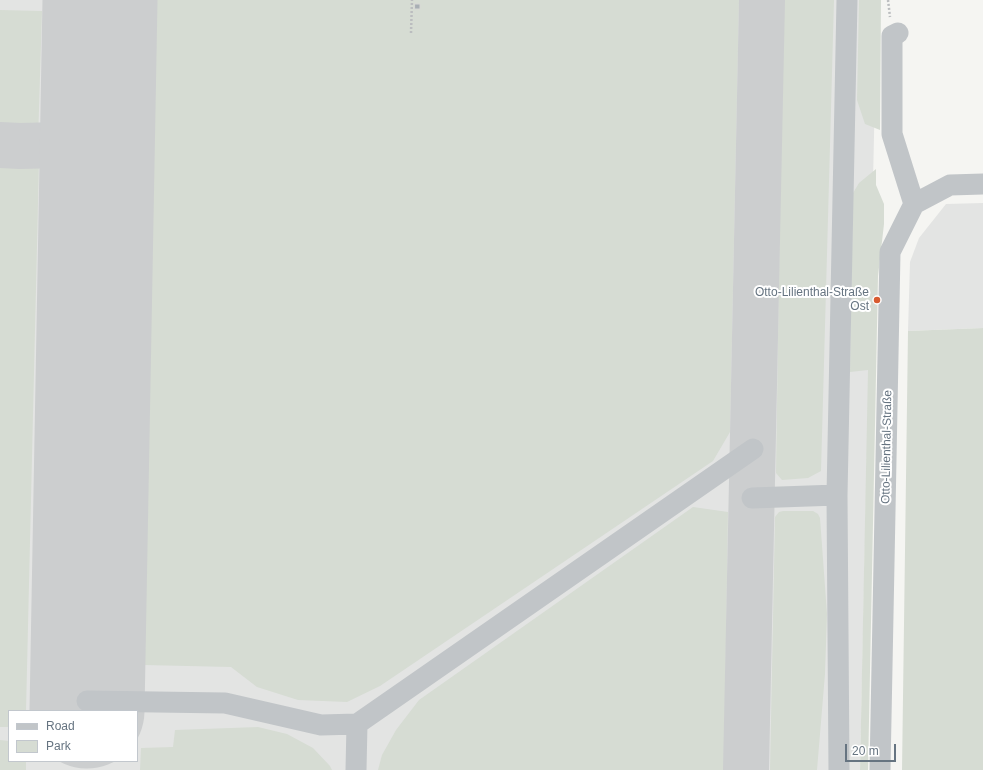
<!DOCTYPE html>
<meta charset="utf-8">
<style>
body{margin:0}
#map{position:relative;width:983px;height:770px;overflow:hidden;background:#f5f5f2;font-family:Arial,sans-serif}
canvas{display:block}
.legend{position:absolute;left:8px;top:710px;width:130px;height:52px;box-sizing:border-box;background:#fff;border:1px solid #c2c7cd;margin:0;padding:5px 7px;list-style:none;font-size:12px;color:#667481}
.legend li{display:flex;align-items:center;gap:8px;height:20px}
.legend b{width:20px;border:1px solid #c2c7cd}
.scale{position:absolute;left:845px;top:744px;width:51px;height:18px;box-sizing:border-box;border:2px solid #667481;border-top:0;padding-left:5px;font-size:12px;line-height:14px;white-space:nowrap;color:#667481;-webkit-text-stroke:3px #fff;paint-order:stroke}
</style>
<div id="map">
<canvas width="983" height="770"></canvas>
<ul class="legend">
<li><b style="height:5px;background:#c1c5c8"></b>Road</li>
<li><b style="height:11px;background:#d6dcd3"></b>Park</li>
</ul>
<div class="scale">20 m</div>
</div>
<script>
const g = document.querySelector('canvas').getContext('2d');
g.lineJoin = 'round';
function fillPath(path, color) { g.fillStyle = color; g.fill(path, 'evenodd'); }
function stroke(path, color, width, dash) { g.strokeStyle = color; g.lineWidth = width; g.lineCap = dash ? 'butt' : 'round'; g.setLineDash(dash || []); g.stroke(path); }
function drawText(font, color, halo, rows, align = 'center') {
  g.font = font + ' Arial,sans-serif'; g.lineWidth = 4; g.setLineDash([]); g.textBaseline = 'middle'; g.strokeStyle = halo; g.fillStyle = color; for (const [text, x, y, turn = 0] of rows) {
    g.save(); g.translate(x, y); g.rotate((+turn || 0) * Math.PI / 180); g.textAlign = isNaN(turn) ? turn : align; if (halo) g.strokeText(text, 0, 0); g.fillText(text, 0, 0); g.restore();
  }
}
const built = new Path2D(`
 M0 0H877L860 770H0ZM9 711H137V761H9Z
 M983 203V328L908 331 910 262 919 238 946 204Z`);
const green = new Path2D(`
 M155 0H739L730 432 713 461 380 686 347 702 298 700 257 687 231 667 144 665Z
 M783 0H834L821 471 808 478 782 480 776 473Z
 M859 0H881L880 130 865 124 857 100Z
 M0 10 42 11 38 142 0 146Z
 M0 160 39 161 26 711H9V727H0Z
 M876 169V185L884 204V224L878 276 868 770H860L868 370 850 372 853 193 859 183Z
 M983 328V770H902L908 331Z
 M693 507 728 512 724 770H378L382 755 396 730 419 700Z
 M783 511H813L818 514 820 518 827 614 825 674 817 770H770L775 517 779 512Z
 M258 727 287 734 313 748 330 766 332 770H140L141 748 173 747 175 730Z
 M0 740 9 741V761H26V770H0Z`);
const taxiway = new Path2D(`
 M0 145 20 146 98 144
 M746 770 762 0`);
const runway = new Path2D(`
 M87 711 100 0`);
const building = new Path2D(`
 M415 4H420V9H415Z`);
const path = new Path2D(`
 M888 0 890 17
 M411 33 412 0`);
const minor = new Path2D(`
 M898 33 892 36V134L914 204
 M752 498 837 495
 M87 701 225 703 321 725 357 724
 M356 770 357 724 753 449
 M839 770 837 495 847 0
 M880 770 890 252 914 204 950 185 983 184`);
const markers = [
 [877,300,4,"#d85b2f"]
];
const poiNames = [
 ["Otto-Lilienthal-Straße",869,293],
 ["Ost",869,307]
];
const streetNames = [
 ["Otto-Lilienthal-Straße",887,447,-89]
];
fillPath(built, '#e3e4e3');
fillPath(green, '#d6dcd3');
stroke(taxiway, '#cccecf', 46);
stroke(runway, '#cccecf', 115);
fillPath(building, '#a8afb4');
stroke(building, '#d7d7d5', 1);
stroke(path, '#bbbdbf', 2.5, [2, 2]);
stroke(minor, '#c1c5c8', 21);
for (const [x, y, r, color] of markers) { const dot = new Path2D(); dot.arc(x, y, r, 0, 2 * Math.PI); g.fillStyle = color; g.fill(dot); stroke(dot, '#fff', 1.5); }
drawText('12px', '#667481', '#fff', poiNames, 'right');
drawText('12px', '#667481', '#fff', streetNames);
</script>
